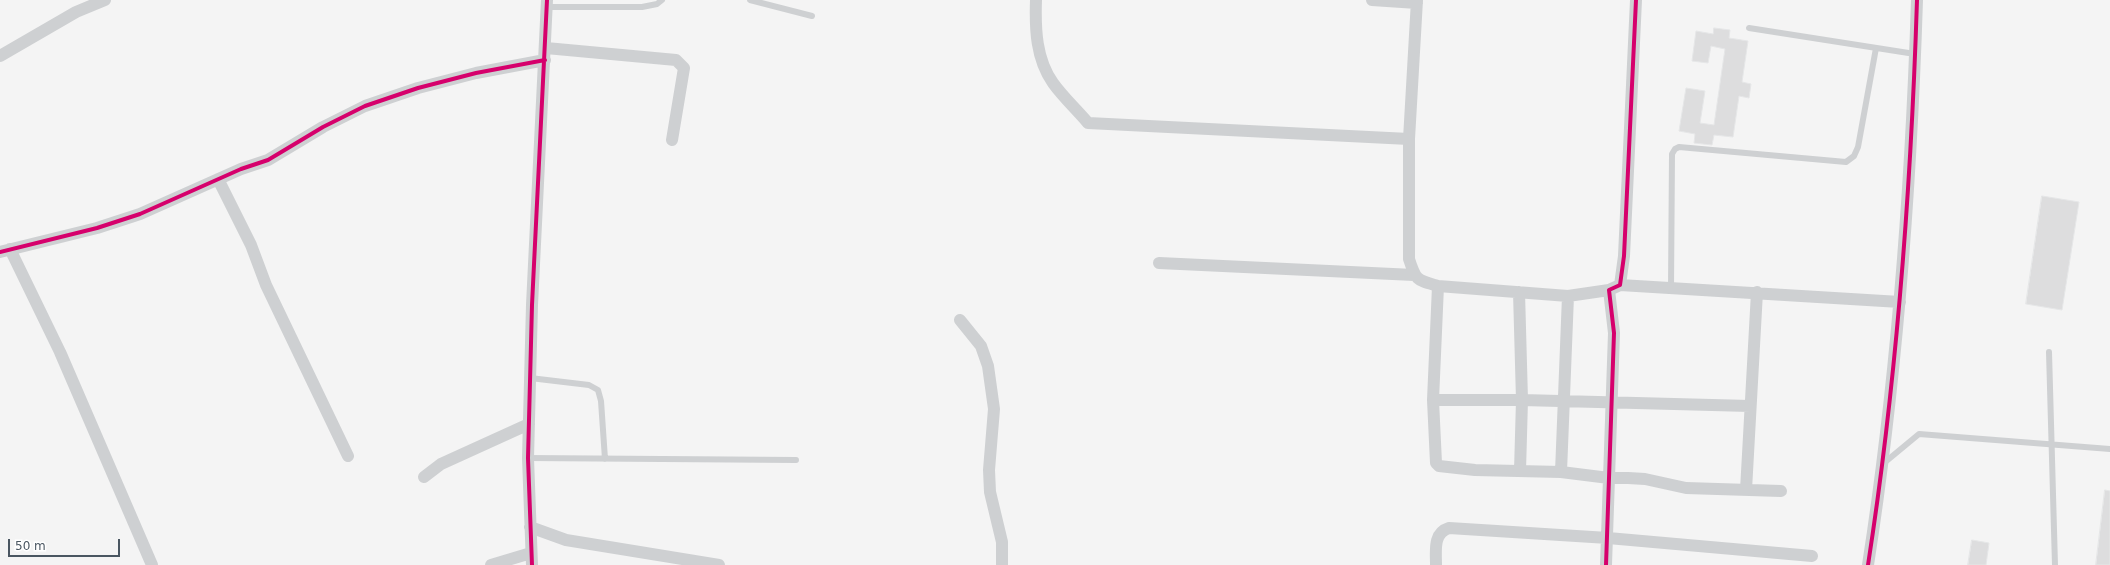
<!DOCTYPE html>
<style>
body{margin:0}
#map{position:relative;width:2110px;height:565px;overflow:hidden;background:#f4f4f4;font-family:"DejaVu Sans",sans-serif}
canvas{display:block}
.scale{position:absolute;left:8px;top:539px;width:112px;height:18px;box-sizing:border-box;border:2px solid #4a5661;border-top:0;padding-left:5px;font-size:12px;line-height:14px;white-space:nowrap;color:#4a5661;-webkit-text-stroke:3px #fff;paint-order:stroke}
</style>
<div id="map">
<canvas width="2110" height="565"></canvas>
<div class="scale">50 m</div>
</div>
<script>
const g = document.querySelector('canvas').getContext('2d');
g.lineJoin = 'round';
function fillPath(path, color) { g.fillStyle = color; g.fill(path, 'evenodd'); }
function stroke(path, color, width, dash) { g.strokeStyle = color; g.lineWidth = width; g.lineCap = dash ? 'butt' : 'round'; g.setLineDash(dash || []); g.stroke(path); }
const building = new Path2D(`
 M1714 28 1730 30 1729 38 1748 41 1742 82 1751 84 1749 98 1739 96 1733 137 1714 135 1712 145 1694 143 1695 134 1679 131 1686 88 1705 91 1700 123 1714 125 1725 49 1711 46 1708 63 1692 61 1696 31 1713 34Z
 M2042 196 2079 202 2062 310 2026 304Z
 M2105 490 2110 491V565H2096Z
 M1972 540 1989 543 1986 565H1968Z`);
const service = new Path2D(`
 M750 0 812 16
 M547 7H642L657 4 662 0
 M1749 28 1915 54
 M1671 288 1672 154 1675 149 1679 147 1846 162 1854 156 1858 147 1876 48
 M2049 352 2055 565
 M530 378 589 385 598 390 601 401 605 459
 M528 458 796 460
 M1884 463 1919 434 2110 449`);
const minor = new Path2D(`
 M1036 0C1035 29 1036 59 1053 83 1063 97 1077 110 1088 123L1409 139
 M1372 0 1417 3
 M1417 0 1409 139V259C1416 281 1417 280 1438 286L1568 296 1609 290
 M546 48 676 60 684 68 672 140
 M0 56 76 12 105 0
 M218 179 251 245 266 285 348 456
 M10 249 60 352 152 565
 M0 252 97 228 140 214 241 169 268 160 323 127 365 106 418 88 476 73 545 60
 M1159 263 1414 275
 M1620 285 1900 302
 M1438 286 1433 400 1436 463 1439 466 1475 470 1561 472 1609 478H1628L1645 479 1686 488 1781 491
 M1519 292 1522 400 1520 471
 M960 320 981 346 988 366 994 409 989 470 990 492 1002 542V565
 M1433 400H1522L1750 406
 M1561 472 1568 296
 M424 477 441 464 529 424
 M1746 490 1757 292
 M530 527 566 540 719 565
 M491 565 531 553
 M532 565 528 458 532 305 547 0
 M1436 565C1436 550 1433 533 1449 528L1608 538 1812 556
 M1606 565 1614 333 1609 290 1620 285 1624 256 1636 0
 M1868 565C1897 378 1911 189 1917 0`);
const cycleway = new Path2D(`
 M0 252 97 228 140 214 241 169 268 160 323 127 365 106 418 88 476 73 545 60
 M532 565 528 458 532 305 547 0
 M1606 565 1614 333 1609 290 1620 285 1624 256 1636 0
 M1868 565C1897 378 1911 189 1917 0`);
fillPath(building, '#ddddde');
stroke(building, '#e5e6e7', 1);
stroke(service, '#ced0d2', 6);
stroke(minor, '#ced0d2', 12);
stroke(cycleway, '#d6006c', 4);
</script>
